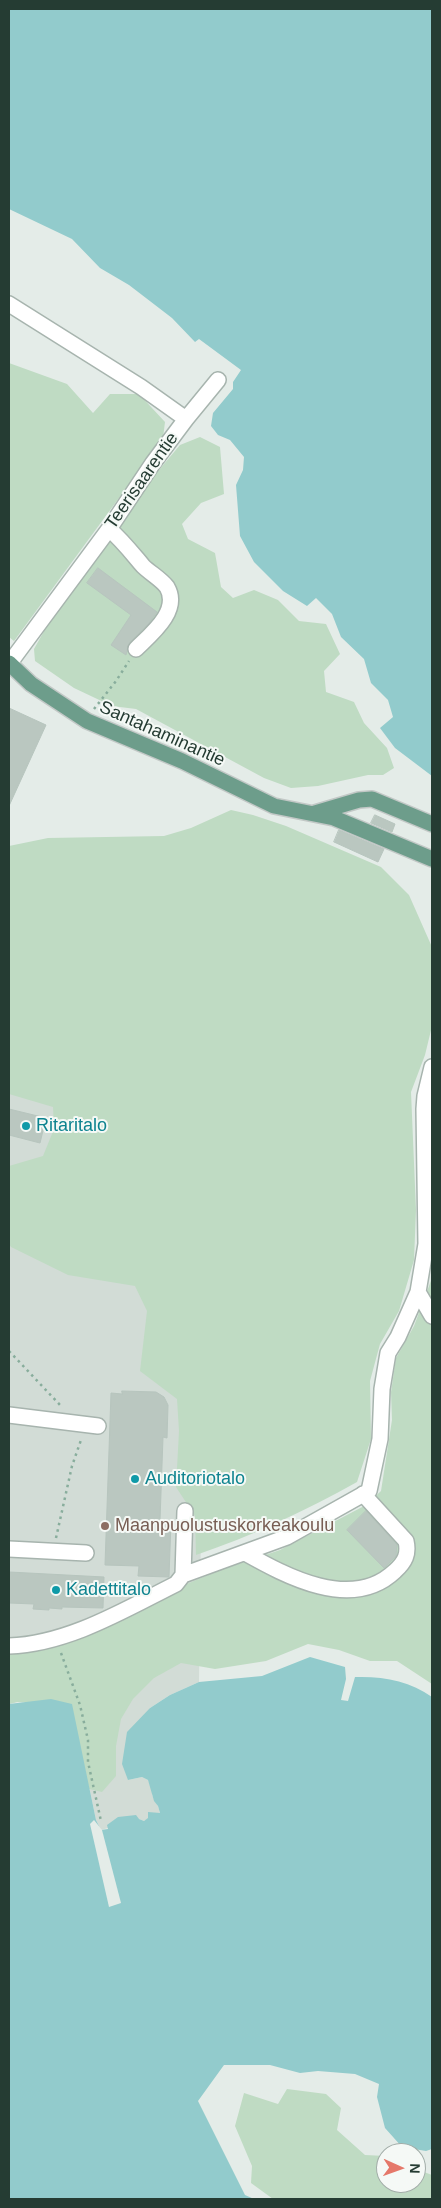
<!DOCTYPE html>
<style>
body{margin:0}
#map{position:relative;width:441px;height:2208px;overflow:hidden;background:#e4ece8;font-family:Arial,sans-serif}
canvas{display:block}
.frame{position:absolute;inset:0;border:10px solid #253c33;pointer-events:none}
.north{position:absolute;left:376px;top:2143px;width:50px;height:50px;box-sizing:border-box;background:#f5f9f6;border:1px solid #a2ada8;border-radius:50%;rotate:92deg;font-size:14px;font-weight:700;line-height:20px;text-align:center;color:#253c33}
.north::after{content:'';display:block;margin:auto;width:18px;height:22px;background:#e5786a;clip-path:polygon(50% 0,100% 100%,50% 72%,0 100%)}
</style>
<div id="map">
<canvas width="441" height="2208"></canvas>
<div class="frame"></div>
<div class="north">N</div>
</div>
<script>
const g = document.querySelector('canvas').getContext('2d');
g.lineJoin = 'round';
function fillPath(path, color) { g.fillStyle = color; g.fill(path, 'evenodd'); }
function stroke(path, color, width, dash) { g.strokeStyle = color; g.lineWidth = width; g.lineCap = dash ? 'butt' : 'round'; g.setLineDash(dash || []); g.stroke(path); }
function drawText(font, color, halo, rows, align = 'center') {
  g.font = font + ' Arial,sans-serif'; g.lineWidth = 4; g.setLineDash([]); g.textBaseline = 'middle'; g.strokeStyle = halo; g.fillStyle = color; for (const [text, x, y, turn = 0] of rows) {
    g.save(); g.translate(x, y); g.rotate((+turn || 0) * Math.PI / 180); g.textAlign = isNaN(turn) ? turn : align; if (halo) g.strokeText(text, 0, 0); g.fillText(text, 0, 0); g.restore();
  }
}
const built = new Path2D(`
 M9 1058 60 1092 203 1370 199 1682 170 1695 150 1708 128 1780 142 1777 148 1780 152 1789V1795L158 1806 160 1813 144 1821 139 1819 101 1830 96 1820 72 1704 17 1702 9 1704Z`);
const green = new Path2D(`
 M9 363 67 384 93 413 110 394H139L165 422 163 438 14 641 9 637Z
 M200 437 220 447 224 494 201 503 182 524 188 539 215 553 221 587 233 598 254 590 278 600 299 621 326 624 340 654 324 671 326 692 354 702 364 723 387 748 394 768 383 775H368L318 786 291 788 264 778 136 709 112 706 74 688 35 661 34 649 48 624 119 528 137 496 180 445Z
 M231 810 253 815 286 826 381 867 409 895 432 947V1026L425 1055 411 1092 416 1210 414 1260 399 1311 380 1344 370 1381 371 1439 357 1482C305 1511 252 1536 196 1555L195 1516 176 1487 179 1431 177 1399 140 1371 147 1311 135 1286 68 1275 11 1247 9 1244V1166L43 1156 54 1129 53 1107 9 1094V846L48 838 164 836 191 828Z
 M432 1278V1684L397 1661H370L339 1650 308 1644 266 1661 215 1669 181 1663 154 1678 133 1699 121 1719 116 1746V1776L102 1792 89 1789 71 1704 17 1702 9 1704V1652L182 1586 220 1570 280 1550 366 1505 381 1491 392 1420 391 1392 396 1358 414 1326Z
 M287 2089 326 2094 341 2108 337 2130 365 2155 386 2156V2183H416V2169L432 2175V2199H273L251 2183 252 2166 235 2126 244 2093 278 2104Z`);
const water = new Path2D(`
 M9 9H432V776L395 748 380 728 393 717 388 700 371 683 364 659 341 637 332 614 316 598 307 606 283 591 254 562 240 536 236 485 243 470 244 457 230 440 218 435 211 426 213 413 233 389V382L241 370 199 339 195 342 172 318 129 285 100 268 72 239 9 209Z
 M310 1657 345 1667 346 1679 341 1700 348 1701 355 1677C383 1676 410 1681 432 1697V2149L426 2151 402 2147 385 2128 377 2097 379 2084 355 2074 318 2071 300 2073 270 2065H224L198 2101 245 2195 254 2199H9V1704L51 1699 72 1704 96 1820 101 1830 108 1829 107 1825 118 1817 136 1815 139 1819 144 1821 148 1818V1812L160 1813 158 1806 154 1801 148 1780 142 1777 128 1780 122 1764 127 1732 150 1708 170 1695 199 1682 262 1676Z`);
const pier = new Path2D(`
 M94 1820 102 1830 121 1903 109 1907 90 1824Z`);
const building = new Path2D(`
 M98 568 157 612 149 623 129 643 126 655 111 645 131 615 87 583Z
 M9 708 46 725 9 806Z
 M375 815 395 824 392 832 371 823Z
 M339 830 384 849 378 862 334 842Z
 M9 1109 46 1118 40 1143 9 1135Z
 M122 1391 156 1392 164 1397 168 1405 167 1438 163 1437 160 1520 171 1521 169 1577 138 1576 139 1566 105 1565 111 1393 122 1394Z
 M366 1511 397 1545 396 1556 384 1568 347 1530Z
 M9 1572 104 1577 103 1608 62 1607V1609L49 1608V1610L33 1609 34 1604 9 1603Z`);
const path = new Path2D(`
 M94 709 116 681 129 661
 M9 1351 61 1406
 M56 1538 72 1466 81 1440
 M61 1653 80 1705 88 1740V1762L101 1821`);
const minor = new Path2D(`
 M9 304 141 387 186 419
 M109 529C122 540 132 553 143 566 150 573 161 579 167 587 181 611 150 635 136 649
 M9 664 109 529 153 463 186 419 218 380
 M418 1292 432 1316
 M9 1415 98 1426
 M9 1549 86 1553
 M245 1553C286 1576 352 1612 395 1571 405 1562 409 1554 406 1541L363 1494
 M183 1575 185 1511
 M9 1646C68 1644 124 1610 176 1584L183 1575 287 1537 369 1491 380 1439 382 1389 388 1353 398 1337 418 1292 426 1244 424 1109 425 1096 432 1067`);
const major = new Path2D(`
 M9 663 31 684 87 721 182 761 274 806 334 818 432 859
 M315 813 359 800 372 799 432 824`);
const markers = [
 [26,1126,5,"#0f9aa8"],
 [135,1479,5,"#0f9aa8"],
 [105,1526,5,"#8d6e63"],
 [56,1590,5,"#0f9aa8"]
];
const streetNames = [
 ["Teerisaarentie",142,481,-55],
 ["Santahaminantie",162,734,24]
];
const cultureNames = [
 ["Ritaritalo",36,1126],
 ["Auditoriotalo",145,1479],
 ["Kadettitalo",66,1590]
];
const educationNames = [
 ["Maanpuolustuskorkeakoulu",115,1526]
];
fillPath(built, '#d2dcd6');
fillPath(green, '#bfdbc3');
fillPath(water, '#92cbcc');
fillPath(pier, '#e4ece8');
fillPath(building, '#bac7c0');
stroke(building, '#b7c5be', 1);
stroke(minor, '#a7b4ae', 18);
stroke(major, '#c2c8c6', 18);
stroke(path, '#88ad9c', 2.5, [2.5, 4]);
stroke(minor, '#fff', 15);
stroke(major, '#6d9d8b', 15);
for (const [x, y, r, color] of markers) { const dot = new Path2D(); dot.arc(x, y, r, 0, 2 * Math.PI); g.fillStyle = color; g.fill(dot); stroke(dot, '#f5f9f6', 2); }
drawText('18px', '#253c33', '#f5f9f6', streetNames);
drawText('18px', '#0d838f', '#f5f9f6', cultureNames, 'left');
drawText('18px', '#785e54', '#f5f9f6', educationNames, 'left');
</script>
